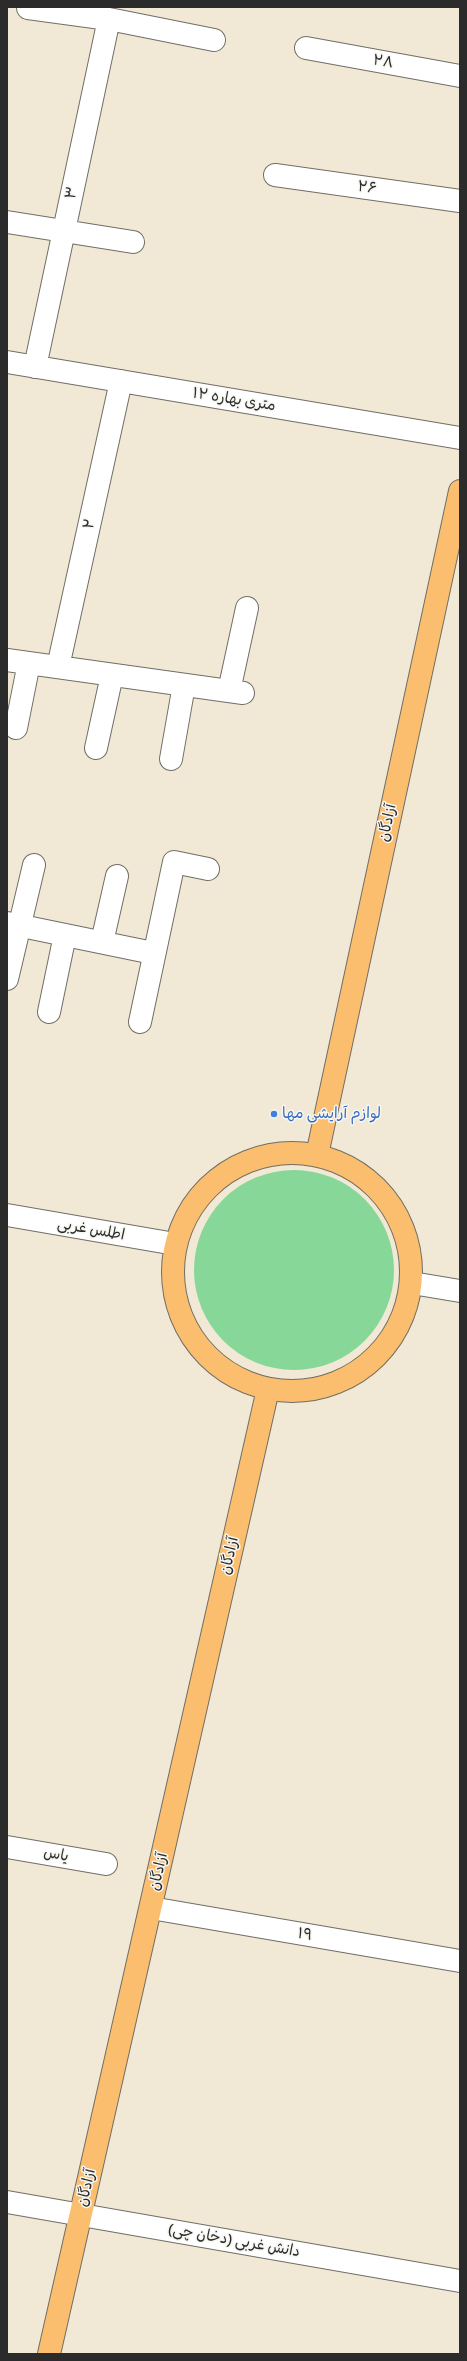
<!DOCTYPE html>
<meta charset="utf-8">
<style>
body{margin:0}
#map{position:relative;width:467px;height:2361px;overflow:hidden;background:#f1e9d5;font-family:Itim,sans-serif}
canvas{display:block}
.frame{position:absolute;inset:0;border:8px solid #2b2b2b;pointer-events:none}
</style>
<div id="map">
<canvas width="467" height="2361"></canvas>
<div class="frame"></div>
</div>
<script>
const g = document.querySelector('canvas').getContext('2d');
g.lineJoin = 'round';
function fillPath(path, color) { g.fillStyle = color; g.fill(path, 'evenodd'); }
function stroke(path, color, width, dash) { g.strokeStyle = color; g.lineWidth = width; g.lineCap = dash ? 'butt' : 'round'; g.setLineDash(dash || []); g.stroke(path); }
function drawText(font, color, halo, rows, align = 'center') {
  g.font = font + ' Itim,"Playpen Sans Arabic",sans-serif'; g.lineWidth = 3; g.setLineDash([]); g.textBaseline = 'middle'; g.strokeStyle = halo; g.fillStyle = color; for (const [text, x, y, turn = 0] of rows) {
    g.save(); g.translate(x, y); g.rotate((+turn || 0) * Math.PI / 180); g.textAlign = isNaN(turn) ? turn : align; if (halo) g.strokeText(text, 0, 0); g.fillText(text, 0, 0); g.restore();
  }
}
const green = new Path2D(`
 M194 1270a100 100 0 1 1 200 0a100 100 0 1 1-200 0Z`);
const minor = new Path2D(`
 M28 8 109 19 214 40
 M306 48 460 76
 M275 175 460 201
 M7 222 133 242
 M7 362 460 438
 M35 367 109 19
 M7 660 243 693
 M58 667 121 381
 M229 691 247 608
 M16 728 29 663
 M96 748 112 675
 M171 759 184 685
 M7 923 153 953
 M102 942 117 876
 M7 979 34 865
 M49 1012 65 935
 M140 1022 174 862 208 869
 M7 1215 175 1244
 M412 1283 460 1291
 M7 1847 106 1864
 M151 1908 460 1961
 M7 2202 460 2281`);
const major = new Path2D(`
 M173 1272a119 119 0 1 1 238 0a119 119 0 1 1-238 0Z
 M317 1155 460 491
 M49 2354 268 1389`);
const markers = [
 [274,1114,4,"#3f7fe0"]
];
const streetNames = [
 ["۲۸",383,62,10],
 ["۲۶",367,188,8],
 ["۳",72,193,-78],
 ["۱۲ متری بهاره",234,400,9],
 ["۲",90,524,-78],
 ["آزادگان",388,823,-78],
 ["اطلس غربی",91,1230,10],
 ["آزادگان",230,1556,-77],
 ["یاس",56,1855,10],
 ["آزادگان",159,1872,-77],
 ["۱۹",305,1935,10],
 ["آزادگان",87,2188,-77],
 ["دانش غربی (دخان چی)",234,2241,10]
];
const shopNames = [
 ["لوازم آرایشی مها",282,1114]
];
fillPath(green, '#87d898');
stroke(minor, '#706e66', 24);
stroke(major, '#706e66', 24);
stroke(minor, '#fff', 22);
stroke(major, '#fbbe6e', 22);
for (const [x, y, r, color] of markers) { const dot = new Path2D(); dot.arc(x, y, r, 0, 2 * Math.PI); g.fillStyle = color; g.fill(dot); stroke(dot, '#f6f6f2', 1.5); }
drawText('15px', '#2b2b2b', '#f6f6f2', streetNames);
drawText('15px', '#366cbe', '#f6f6f2', shopNames, 'left');
</script>
